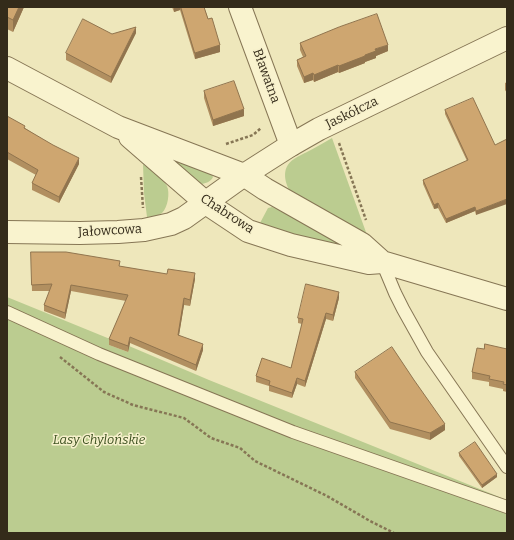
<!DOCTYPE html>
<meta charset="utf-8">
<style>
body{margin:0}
#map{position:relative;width:514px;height:540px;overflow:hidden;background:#eee7bb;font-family:Bitter,serif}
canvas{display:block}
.frame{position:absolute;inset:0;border:8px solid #342b1a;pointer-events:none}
</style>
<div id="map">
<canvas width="514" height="540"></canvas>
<div class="frame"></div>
</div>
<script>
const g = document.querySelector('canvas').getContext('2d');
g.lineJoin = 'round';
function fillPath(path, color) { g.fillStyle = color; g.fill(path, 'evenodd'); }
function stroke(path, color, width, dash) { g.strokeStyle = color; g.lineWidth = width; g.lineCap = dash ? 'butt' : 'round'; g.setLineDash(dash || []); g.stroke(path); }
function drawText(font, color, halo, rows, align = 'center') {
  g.font = font + ' Bitter,serif'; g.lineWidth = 3; g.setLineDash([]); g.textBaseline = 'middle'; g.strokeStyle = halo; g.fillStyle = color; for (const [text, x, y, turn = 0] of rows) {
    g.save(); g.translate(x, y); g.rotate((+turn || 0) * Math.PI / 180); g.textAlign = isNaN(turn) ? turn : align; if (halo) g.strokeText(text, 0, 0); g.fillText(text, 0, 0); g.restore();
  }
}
const green = new Path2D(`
 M332 138 367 235 292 195C285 184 280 168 294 159 298 156 303 154 307 152 316 147 324 143 332 138Z
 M159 149 212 175 213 177C211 181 207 183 202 184L193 179Z
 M143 164C150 170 163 178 167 186 170 193 168 207 162 213 158 216 152 217 147 217L144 193Z
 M272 207 352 246 351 249 261 226 260 223 268 208Z
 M7 297 110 339 109 345 128 352 129 346 209 380 507 500V533H7Z`);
const path = new Path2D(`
 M339 143 366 220
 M226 144 253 135 261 128
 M141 177 143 208
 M60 357 104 392 133 405 184 418 211 438 240 448 255 461 327 496 370 521 394 533`);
const service = new Path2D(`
 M382 262 395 293 403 309 427 352 507 467
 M7 312 99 354 293 432 507 507`);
const minor = new Path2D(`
 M240 7 291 145
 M244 175 265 189 362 244 382 262
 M206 203 248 231 291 245 369 263 382 262 507 299`);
const tertiary = new Path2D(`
 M7 68 118 127 244 175
 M130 137 206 203
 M7 232 80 233 118 232 144 230 171 224 184 218 244 175 291 145 319 129 507 38`);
const wall = new Path2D(`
 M7 7H24L13 32 7 29Z
 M172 7H204L220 52 195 59 180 10 174 12Z
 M136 33 111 83 66 60V53L112 34Z
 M300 43 388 51 376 56V58L365 62V63L339 73 338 72 314 82 313 80 304 83 297 66V60L303 57 300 50Z
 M507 82V93L505 90V83Z
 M204 91 244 116 213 126 204 98Z
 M445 110 495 145 476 215 475 211 446 223 438 208 434 209 423 184V180L467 161 445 114Z
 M7 116 79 164 59 203 32 190V183L36 175 7 159Z
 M31 252 195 279 190 306 184 305 179 335 203 350 196 371 130 343 128 352 109 345V339L126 301 71 291 65 319 44 311V305L50 291H32Z
 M339 298 333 321 326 319 305 387 297 384 292 398 269 391V386L256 382V376L291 368 302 324 298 323V318Z
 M484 349H507V392L503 391V389L489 386V382L472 379V372Z
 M355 372 445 430 430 440 390 429 355 378Z
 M459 453 497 477 482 488 459 456Z`);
const shadedWall = new Path2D(`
 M19 7H24L13 32V20Z
 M174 7H180V10L174 12Z
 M136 27V33L111 83V77Z
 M220 45V52L195 59V53Z
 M388 45V51L376 56V58L365 62V63L339 73V66L365 55 375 49Z
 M338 65V72L314 82V75Z
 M313 73V80L304 83V77Z
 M244 109V116L213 126V120Z
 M79 158V164L59 203V197Z
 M507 199V204L476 215V211Z
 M438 203V208L434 209V205Z
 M475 207V211L446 223V219Z
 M195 273V279L190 306V300Z
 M71 285V291L65 319V313Z
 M339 292V298L333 321V315Z
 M184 298V305L178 341V335Z
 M326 313V319L305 387V381Z
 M130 337V343L128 352V346Z
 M203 344V350L196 371V365Z
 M297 378V384L292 398V393Z
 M445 424V430L430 440V433Z
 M497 474V477L482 488V485Z`);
const building = new Path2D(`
 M7 7H19L13 20 7 17Z
 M181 7H204L208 19 212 18 220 45 195 53Z
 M377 14 388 45 375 49 376 51 365 55V56L339 66 338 65 314 75 313 73 304 77 297 60 306 56 300 43 339 27Z
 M83 19 112 34 136 27 111 77 66 53Z
 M234 81 244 109 213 120 204 91Z
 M473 98 495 145 507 139V199L476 211 475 207 446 219 438 203 434 205 423 180 468 160 445 110Z
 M7 116 25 126 24 128 53 145 79 158 59 197 32 183 38 170 7 152Z
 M31 252H66L120 261 119 266 167 274 168 269 195 273 190 300 184 298 178 335 203 344 196 365 130 337 128 346 109 339 128 295 71 285 65 313 44 305 52 284 32 285Z
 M306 284 339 292 333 315 326 313 305 381 297 378 292 393 269 385 270 381 256 376 262 358 291 368 303 319 298 318Z
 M485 344 507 349V385L503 384 504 382 489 379 490 376 472 372 477 348 484 349Z
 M392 347 414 380 445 424 430 433 390 422 355 372Z
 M475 442 497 474 482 485 459 453Z`);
const streetNames = [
 ["Bławatna",266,76,70],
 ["Jaskółcza",352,113,-26],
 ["Chabrowa",227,214,33],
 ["Jałowcowa",110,231,-3]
];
const parkNames = [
 ["Lasy Chylońskie",99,440]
];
fillPath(green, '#bbcc90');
stroke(service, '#867655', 14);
stroke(minor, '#867655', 24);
stroke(tertiary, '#867655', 24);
stroke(path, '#867655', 2.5, [3, 2]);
stroke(service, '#f9f3ce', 12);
stroke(minor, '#f9f3ce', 22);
stroke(tertiary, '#f9f3ce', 22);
fillPath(wall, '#b18f60');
fillPath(shadedWall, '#90744e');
fillPath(building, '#cea670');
stroke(building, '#90744e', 1);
drawText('13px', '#342b1a', '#f6f0cb', streetNames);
drawText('italic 13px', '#3d5120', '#f6f0cb', parkNames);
</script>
